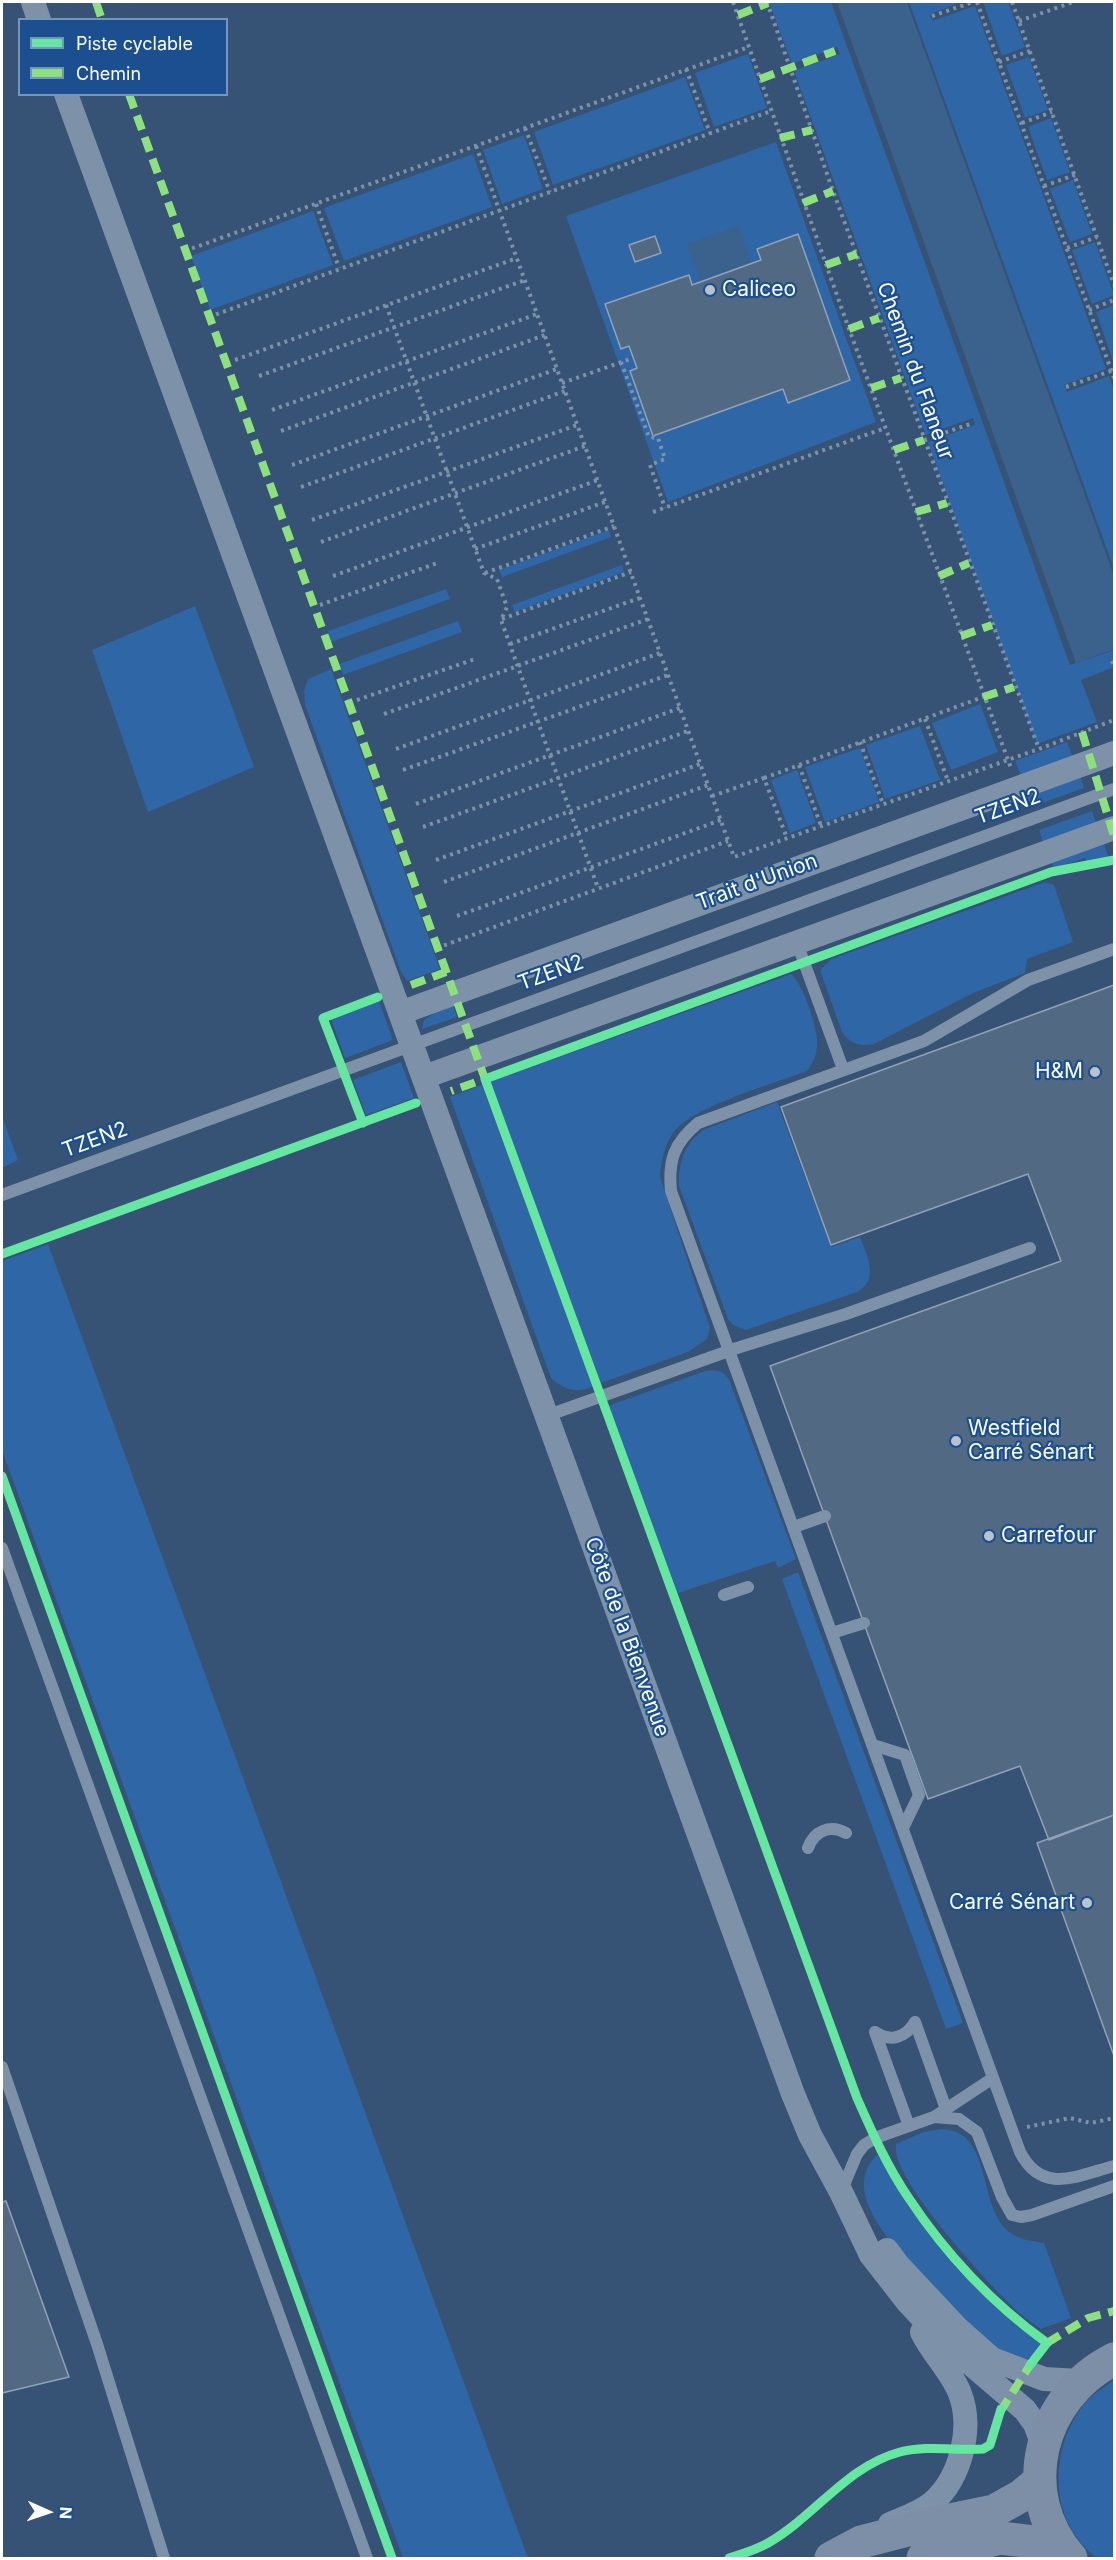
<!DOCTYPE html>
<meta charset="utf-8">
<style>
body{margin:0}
#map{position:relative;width:1116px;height:2560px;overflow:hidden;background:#365274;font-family:Inter,sans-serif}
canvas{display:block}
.frame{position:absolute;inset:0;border:3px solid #fff;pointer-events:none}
.legend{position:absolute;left:18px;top:18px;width:210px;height:78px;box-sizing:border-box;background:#1b4f8f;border:2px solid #7695bc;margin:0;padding:8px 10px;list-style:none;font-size:18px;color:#fff}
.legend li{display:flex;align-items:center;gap:12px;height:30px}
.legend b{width:30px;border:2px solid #7695bc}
.north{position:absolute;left:18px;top:2482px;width:60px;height:60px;-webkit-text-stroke:4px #1b4f8f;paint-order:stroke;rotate:93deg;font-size:16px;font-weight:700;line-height:24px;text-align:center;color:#fff}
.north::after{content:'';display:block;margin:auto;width:21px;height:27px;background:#fff;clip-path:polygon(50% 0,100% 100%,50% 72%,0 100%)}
</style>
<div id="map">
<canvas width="1116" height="2560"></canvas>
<div class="frame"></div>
<ul class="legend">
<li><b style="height:8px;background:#66e7a1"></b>Piste cyclable</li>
<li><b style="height:8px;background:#8de07e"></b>Chemin</li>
</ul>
<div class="north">N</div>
</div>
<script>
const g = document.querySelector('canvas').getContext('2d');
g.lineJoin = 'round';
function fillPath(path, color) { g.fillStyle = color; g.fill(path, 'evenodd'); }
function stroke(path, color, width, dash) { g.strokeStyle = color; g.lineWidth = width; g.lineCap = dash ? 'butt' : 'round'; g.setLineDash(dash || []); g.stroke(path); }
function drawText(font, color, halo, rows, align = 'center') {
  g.font = font + ' Inter,sans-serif'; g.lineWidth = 4.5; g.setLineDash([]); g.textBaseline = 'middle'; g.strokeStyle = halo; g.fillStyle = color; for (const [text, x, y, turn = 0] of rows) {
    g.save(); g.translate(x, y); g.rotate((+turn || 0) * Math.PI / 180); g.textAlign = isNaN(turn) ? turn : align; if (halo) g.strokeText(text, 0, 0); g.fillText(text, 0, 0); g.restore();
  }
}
const green = new Path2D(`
 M769 2H831L1070 665 1114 650V667L1081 680 1097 722 1037 744 928 442 975 425 973 418 926 435 794 71 840 54 837 47 792 64Z
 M909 2H962L930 14 932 21 975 6 1106 369 1064 385 1067 392 1109 376 1114 391V569Z
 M983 2H1008L1025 47 1002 56Z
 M748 54 767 108 714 127 695 73Z
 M1029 57 1048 110 1025 118 1006 65Z
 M685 77 705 130 553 185 534 132Z
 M1051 118 1070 172 1047 180 1028 127Z
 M524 135 543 189 502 204 483 150Z
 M776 142 876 422 668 502 566 216Z
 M473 154 492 207 344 261 324 208Z
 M1073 180 1092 234 1070 242 1050 189Z
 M313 211 333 265 210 310 191 256Z
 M1095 242 1114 295 1092 304 1072 250Z
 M1114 305V364L1096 312Z
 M609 530 611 537 502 577 499 570Z
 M622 565 624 572 515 612 512 605Z
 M446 589 450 599 331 642 328 631Z
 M195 606 254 767 148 812 92 650Z
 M458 621 462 632 343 675 339 664Z
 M331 669 440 969 407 981 401 972 305 705 304 691 308 679Z
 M980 704 998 752 951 770 932 723Z
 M920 726 940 780 885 799 866 745Z
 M1067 742 1074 760 1022 779 1015 761Z
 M860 748 879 802 825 822 805 767Z
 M797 770 816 823 790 833 771 780Z
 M1079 773 1084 788 1031 807 1026 793Z
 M1092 811 1097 826 1044 845 1039 830Z
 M1102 838 1109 859 1088 866 1085 858 1054 869 1049 857Z
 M1045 882 1054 885 1073 942 1027 959 1025 973 973 993 874 1044C859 1047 851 1044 842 1032L820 970 831 959Z
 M791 974C803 984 816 1023 817 1040 818 1052 814 1062 807 1071 773 1084 693 1106 673 1133 664 1146 661 1162 660 1177L708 1322 710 1328 707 1339 688 1352 601 1383 490 1082Z
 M379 1001 393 1040 345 1058 331 1019Z
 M452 1002 457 1017 422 1029 424 1020Z
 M401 1062 414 1098 366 1115 353 1080Z
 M482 1085 594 1386C577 1394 565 1390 551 1378L450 1097Z
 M777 1102 831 1247 860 1237C867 1256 880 1279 857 1292L746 1330 733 1325 728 1319 679 1186C678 1162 685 1142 705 1129Z
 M2 1116 18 1160 2 1168Z
 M48 1244 528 2558H403L2 1450V1261Z
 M713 1370 722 1372 729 1379 796 1559 778 1568 775 1561 678 1593 608 1406 705 1371Z
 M798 1572 963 2023 946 2029 782 1579Z
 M941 2129C991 2130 978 2199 1005 2228 1014 2239 1031 2241 1044 2243L1071 2318 1041 2329C1034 2324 1026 2319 1019 2313 992 2287 889 2178 896 2144L924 2132Z
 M878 2154C922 2227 975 2290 1041 2344L1024 2364 993 2351 894 2246C874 2220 847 2183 878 2154Z
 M1114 2380V2558H1096C1089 2552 1082 2545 1077 2538 1048 2498 1055 2440 1085 2403 1093 2394 1105 2387 1114 2380Z`);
const water = new Path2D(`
 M837 2H907L1114 576V649L1076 663Z
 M738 226 751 262 700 280 687 244Z`);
const building = new Path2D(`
 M798 234 850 380 788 403 783 389 653 436 630 371 637 368 629 346 621 349 605 304 689 275 692 285 761 260 757 249Z
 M655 236 661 253 635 262 629 245Z
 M1114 985V1815L1049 1840 1020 1766 928 1799 770 1366 1061 1261 1028 1174 831 1245 781 1107Z
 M1114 1815V2056L1037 1843Z
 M6 2201 69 2377 2 2393V2202Z`);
const path = new Path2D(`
 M733 2 849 329 1011 768
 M767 2 833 191 1039 749
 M977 2 1114 378
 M1012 2 1114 285
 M932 16 973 2
 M1019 21 1073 2
 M999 62 1030 51
 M686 69 710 133
 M1022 123 1052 112
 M525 128 550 192
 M476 146 734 857 1039 749 1114 720
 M1044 186 1075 175
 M316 204 339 268
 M1067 248 1097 237
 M185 251 749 47
 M386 305 484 573 497 579 507 607 501 620 598 888
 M1089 310 1114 300
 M209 317 771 111
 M235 360 517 258
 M621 362 649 437 658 438 665 459 650 465 665 508
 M259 376 525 280
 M562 383 633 358
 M1066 387 1114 370
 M272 410 537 314
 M281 431 545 335
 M924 440 973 423
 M292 465 557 369
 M301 487 565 391
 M653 512 885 428
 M312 520 577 425
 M321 542 585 446
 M475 549 605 502
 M485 573 614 526
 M333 576 598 480
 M320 605 440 562
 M502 619 631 572
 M510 644 640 598
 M1112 661 1114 666
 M357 700 475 659
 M384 714 648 619
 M925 719 948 781
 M860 742 883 804
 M396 749 660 653
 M799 765 821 826
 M403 770 668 675
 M764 778 983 697
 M712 796 764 778 787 838
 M416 804 680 708
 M423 827 688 731
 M436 860 700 764
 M444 882 708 785
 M457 916 721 820
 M437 948 728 841
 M1027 2127 1070 2118 1091 2123 1114 2118`);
const lane = new Path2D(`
 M797 943 843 1069
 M1114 949 1028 980 924 1041 698 1123C674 1143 668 1160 671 1191L1020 2152C1042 2195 1077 2176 1114 2166
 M2 1195 1114 789
 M546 1416 737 1348 846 1314 1030 1248
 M794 1527 825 1516
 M2 1548 367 2558
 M724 1595 748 1587
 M832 1633 864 1623
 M873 1745 905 1755 919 1795 903 1828
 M808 1848C814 1831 830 1824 846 1833
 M915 2022 946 2109
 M875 2032 909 2126
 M875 2032C891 2043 906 2037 915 2022
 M2 2067 97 2344 164 2558
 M934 2117 959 2119 977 2132 1002 2197 1012 2215 1021 2217 1032 2215 1114 2186
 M841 2192 857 2154 864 2145 875 2138 934 2117 993 2078`);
const street = new Path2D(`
 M33 2 39 20
 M66 94 793 2094 810 2135 841 2192 871 2255 906 2300 943 2340 1025 2410 1035 2424 1043 2445
 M400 1013 1114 753
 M424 1077 1114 828
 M887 2250 898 2265 957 2328 992 2359 1044 2379 1080 2381
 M890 2524C904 2518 920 2513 932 2503 961 2478 974 2427 959 2391 950 2370 932 2353 922 2332`);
const primary = new Path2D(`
 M831 2558 861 2542 931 2524 994 2511 1021 2496 1039 2481
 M923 2558 1000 2538 1059 2545
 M1071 2558C1014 2493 1039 2397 1114 2359`);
const quiet = new Path2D(`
 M96 2 102 20
 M738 15 768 3
 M760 79 835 51
 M129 94 485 1079 451 1091
 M780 138 812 130
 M803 203 833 191
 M826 265 857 254
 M849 329 879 318
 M871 388 901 378
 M894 450 924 440
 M916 512 947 503
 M939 576 969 563
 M961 636 992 625
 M983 697 1014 687
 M1082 732 1114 836
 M411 985 446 972
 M1047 2343 1088 2318 1114 2311
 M1000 2412 1032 2362`);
const cycleway = new Path2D(`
 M363 1123 323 1018 378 997
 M2 1254 416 1103
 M2 1476 392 2558
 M1030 2365 1047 2343C993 2304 945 2253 908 2197 887 2166 872 2132 857 2098L485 1079 1051 872 1114 860
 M729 2558C742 2554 756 2550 768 2543 814 2517 847 2466 900 2452 928 2445 955 2451 983 2449L990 2445 1001 2409`);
const markers = [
 [710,290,6,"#b9c2ce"],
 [1095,1072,6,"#b9c2ce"],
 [956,1441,6,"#b9c2ce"],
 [989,1536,6,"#b9c2ce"],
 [1087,1903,6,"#b9c2ce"]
];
const poiNames = [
 ["Caliceo",722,290],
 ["H&M",1083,1072,"right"],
 ["Westfield",968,1429],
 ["Carré Sénart",968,1453],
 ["Carrefour",1001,1536],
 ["Carré Sénart",1075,1903,"right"]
];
const streetNames = [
 ["Chemin du Flaneur",915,371,70],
 ["TZEN2",1008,807,-20],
 ["Trait d'Union",757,882,-20],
 ["TZEN2",551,973,-20],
 ["TZEN2",95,1140,-20],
 ["Côte de la Bienvenue",627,1637,70]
];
fillPath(green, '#2f66a5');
fillPath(water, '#3b618d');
fillPath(building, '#526984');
stroke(building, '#92a2b6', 1.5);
stroke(path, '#7d92a8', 4, [3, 4.5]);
stroke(lane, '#7d92a8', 12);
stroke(street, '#7d92a8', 24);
stroke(primary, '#7d8ea7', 33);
stroke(quiet, '#8de07e', 8, [15, 8]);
stroke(cycleway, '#66e7a1', 9);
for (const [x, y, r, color] of markers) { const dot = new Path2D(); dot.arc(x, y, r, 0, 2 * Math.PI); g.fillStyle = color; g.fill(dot); stroke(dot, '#1b4f8f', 2); }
drawText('21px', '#fff', '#1b4f8f', poiNames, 'left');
drawText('21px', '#fff', '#1b4f8f', streetNames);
</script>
